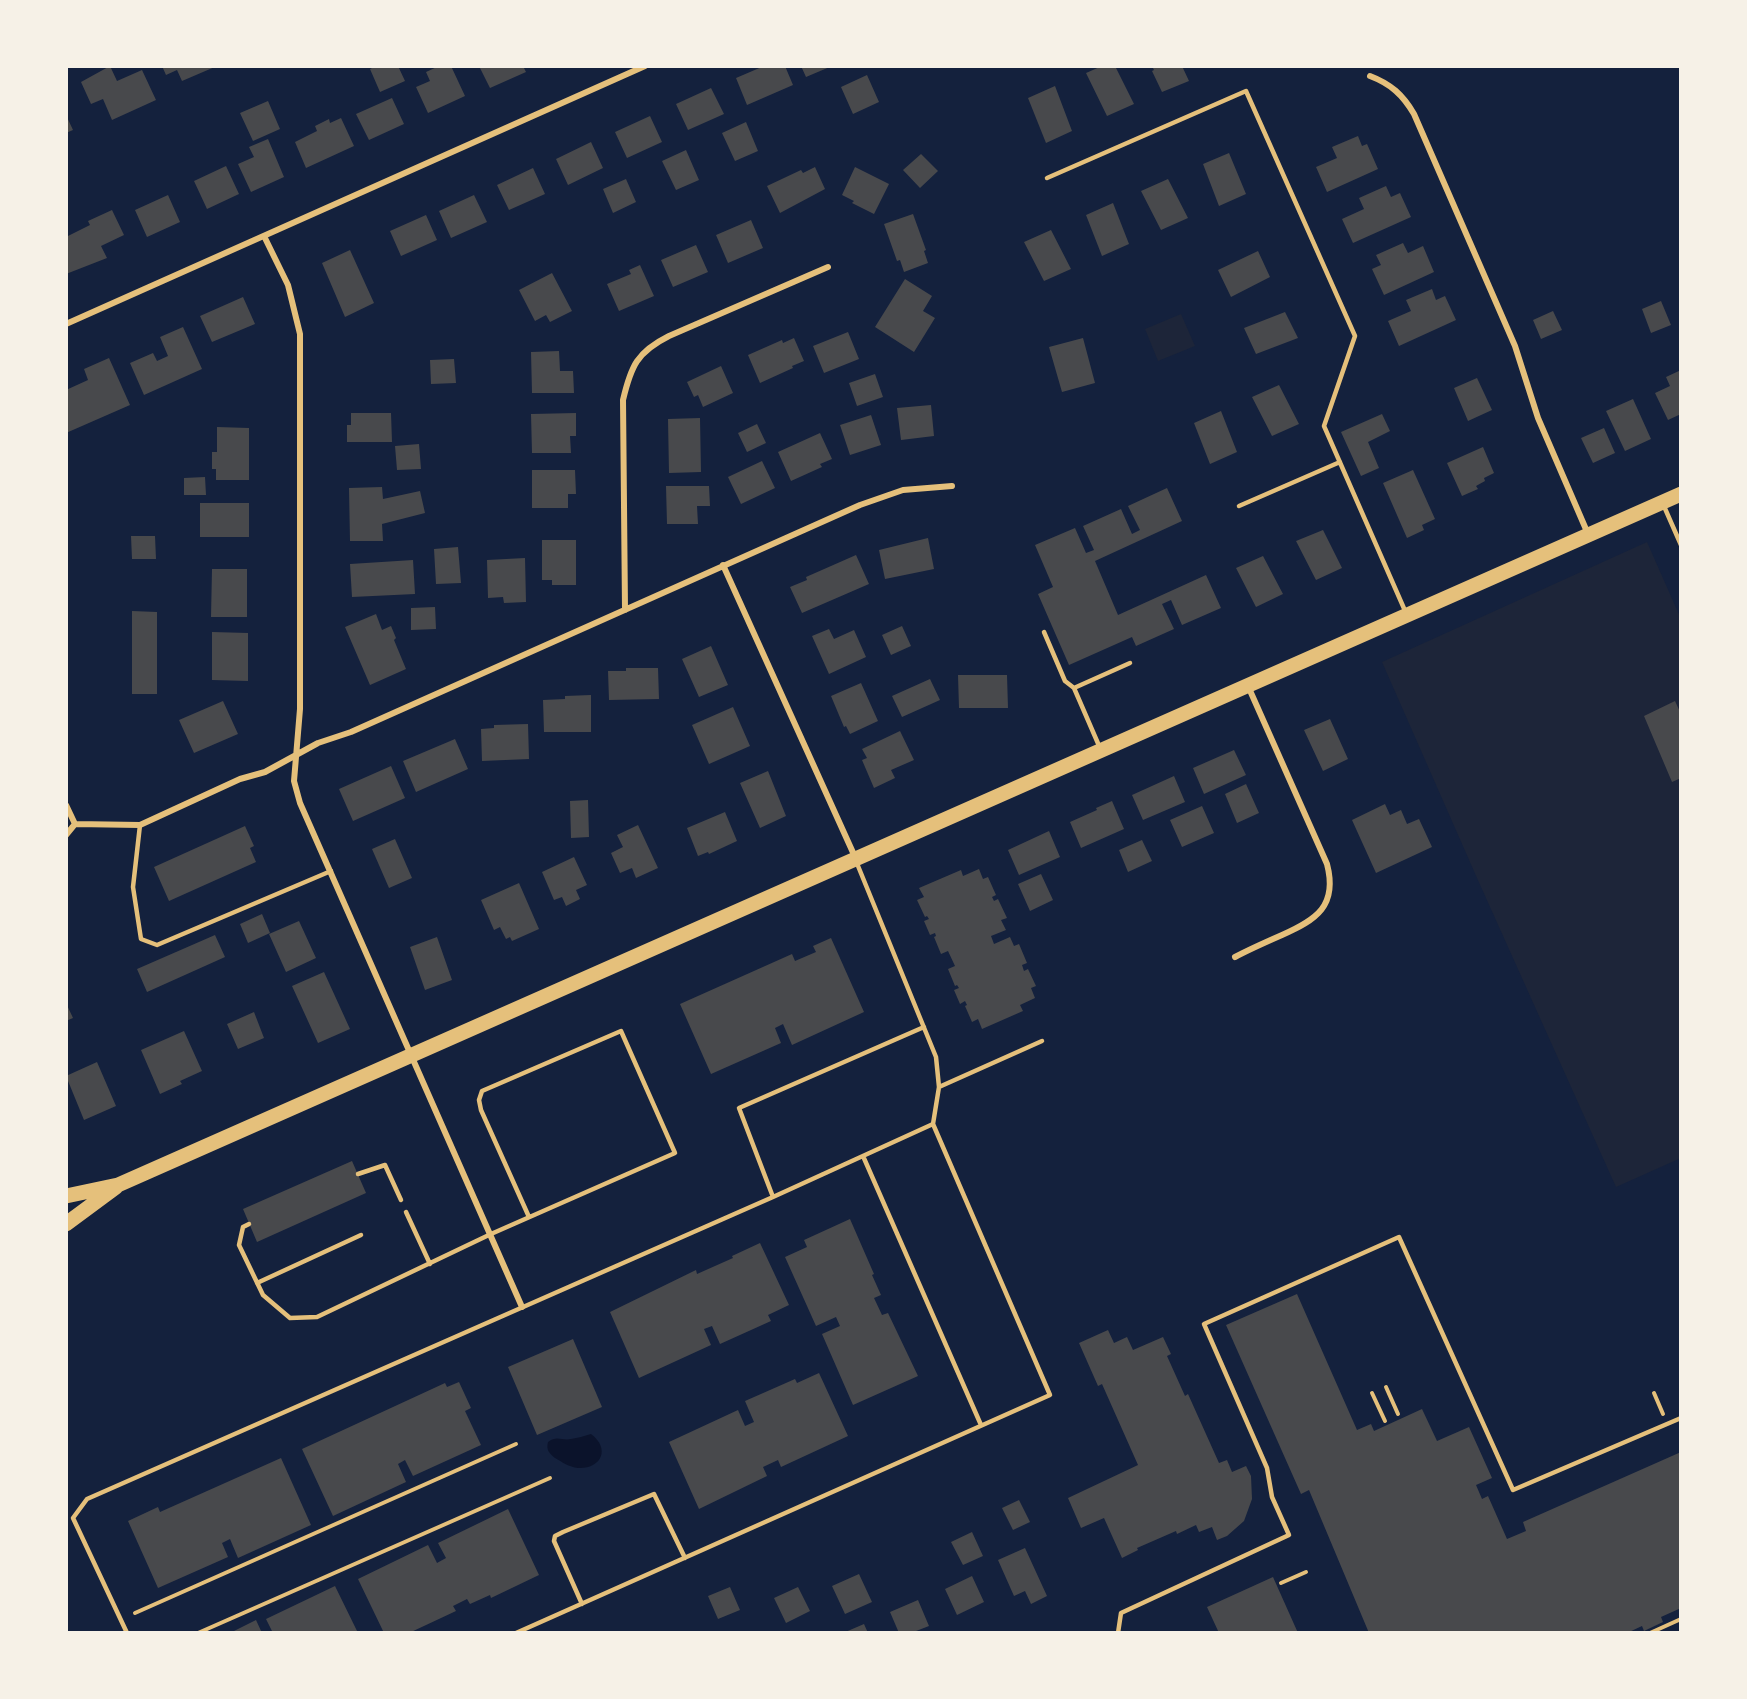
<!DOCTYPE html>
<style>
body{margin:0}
#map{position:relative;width:1747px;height:1699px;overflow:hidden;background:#14213d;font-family:Georgia,serif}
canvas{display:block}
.frame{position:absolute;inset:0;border:68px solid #f6f1e7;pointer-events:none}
</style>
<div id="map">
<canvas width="1747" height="1699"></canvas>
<div class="frame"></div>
</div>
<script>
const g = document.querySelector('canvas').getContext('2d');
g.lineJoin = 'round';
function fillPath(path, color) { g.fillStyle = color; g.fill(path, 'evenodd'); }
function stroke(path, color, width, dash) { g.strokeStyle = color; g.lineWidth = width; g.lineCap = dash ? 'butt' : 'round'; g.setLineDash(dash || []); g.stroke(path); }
const green = new Path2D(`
 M1181 314 1195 346 1158 361 1145 329Z
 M1647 542 1681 619V1158L1616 1187 1477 878 1382 662Z`);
const water = new Path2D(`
 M591 1434C611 1449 601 1469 578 1468 569 1467 562 1462 555 1458 549 1453 546 1450 548 1442 557 1435 562 1441 571 1439 578 1438 584 1436 591 1434Z`);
const building = new Path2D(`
 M110 66 117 81 142 70 156 100 112 120 103 99 91 104 81 82Z
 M162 66H217L182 81 177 70 166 75Z
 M376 66H398L405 81 380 92 370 69Z
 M439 66H451L465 96 428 113 416 87 430 81 426 72Z
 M479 66H523L526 72 490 88Z
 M764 66H785L793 85 747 105 736 78Z
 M801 66H832L806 77Z
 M1102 66H1115L1134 104 1107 116 1086 73Z
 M1152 66H1182L1189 81 1162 92 1152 71 1154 70Z
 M867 75 879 102 853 114 841 87Z
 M1055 86 1072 131 1046 143 1028 98Z
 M711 88 724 114 688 130 676 104Z
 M392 98 404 124 369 140 356 114Z
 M268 101 280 129 253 141 240 113Z
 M66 115 73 130 66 133Z
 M650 116 662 142 627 158 615 132Z
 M341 118 354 146 306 168 295 142 317 131 315 126 329 119 330 123Z
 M746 122 758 151 735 161 722 133Z
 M1358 136 1362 146 1367 144 1378 169 1327 192 1316 167 1337 158 1332 147Z
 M268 139 284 177 251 192 238 164 254 157 249 147Z
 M591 142 603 168 568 185 556 159Z
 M686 150 699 180 676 190 662 161Z
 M1229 153 1246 194 1219 206 1203 164Z
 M921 154 938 171 920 188 903 170Z
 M226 166 239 194 207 209 194 181Z
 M815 167 825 189 780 213 767 186 801 170 803 173Z
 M855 167 889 184 874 214 852 203 854 201 842 195Z
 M533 168 545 194 509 210 497 185Z
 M626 179 636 202 613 213 603 189Z
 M1168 179 1188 218 1161 230 1141 191Z
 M1386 186 1391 197 1400 193 1411 217 1353 243 1342 219 1364 209 1359 198Z
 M168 195 180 222 147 237 135 210Z
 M474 195 487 222 451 238 439 211Z
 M1113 203 1129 244 1102 256 1086 215Z
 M112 210 124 235 101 246 107 258 66 274V237L90 225 88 221Z
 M913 214 926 250 924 251 928 263 904 272 900 260 897 261 884 224Z
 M426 215 437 240 401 256 390 231Z
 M751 220 763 248 728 263 716 235Z
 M1051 230 1071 269 1044 281 1024 242Z
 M1403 243 1408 253 1423 246 1434 272 1384 295 1372 269 1381 265 1376 255Z
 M696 245 708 272 673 287 661 260Z
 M350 250 374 303 345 317 322 263Z
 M1258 251 1270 277 1231 297 1218 270Z
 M640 265 654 296 619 311 607 284 631 274 629 270Z
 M552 273 572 311 550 322 546 315 535 321 519 290Z
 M905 279 932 296 923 311 935 318 914 352 875 327Z
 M1432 289 1436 300 1445 296 1456 320 1399 346 1388 321 1411 311 1406 300Z
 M243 297 255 324 212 342 200 316Z
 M1661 301 1671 325 1651 333 1642 309Z
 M1553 311 1562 330 1541 339 1533 320Z
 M1285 312 1298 338 1256 354 1244 328Z
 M183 327 202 369 144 395 130 363 153 353 157 361 168 356 160 337Z
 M848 332 859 359 824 373 813 346Z
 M794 338 804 361 792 366 793 368 760 383 748 355 782 340 783 343Z
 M1083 338 1095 383 1062 392 1049 347Z
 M559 351 560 371H573L574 393H532L531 352Z
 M109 358 130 405 66 433V390L88 380 84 369Z
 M454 359 456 383 431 384 430 360Z
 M721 366 733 393 703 407 698 395 694 397 687 382Z
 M1681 370V414L1668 420 1655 393 1670 386 1666 377Z
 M875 374 883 397 857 406 849 383Z
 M1477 378 1492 410 1468 421 1454 388Z
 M1279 385 1299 424 1272 436 1252 397Z
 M1633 399 1651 439 1625 451 1606 411Z
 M931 405 934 436 901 440 897 408Z
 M1221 411 1237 452 1210 464 1194 423Z
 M351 413H391L392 442H347V425H351Z
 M576 413V436H570L571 453H532L531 414Z
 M1382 414 1390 431 1368 442 1379 468 1361 476 1341 432Z
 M871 415 881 445 850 455 840 425Z
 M700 418 701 472 669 473 668 419Z
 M757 424 766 443 747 452 738 433Z
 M217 427 249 428V480H216V469H212V452H217Z
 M1604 428 1615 453 1593 463 1581 438Z
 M820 433 832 459 820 464 822 467 791 481 778 452Z
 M419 444 421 469 397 470 395 446Z
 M1483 447 1494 473 1484 478 1485 481 1476 486 1478 489 1462 496 1447 463Z
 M762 461 775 488 741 504 728 477Z
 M532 470H575L576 494H568V508H532Z
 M1413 470 1435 519 1422 525 1424 530 1407 538 1383 483Z
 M205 477 206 495H184V478Z
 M666 486H709L710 506H697L698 524H667Z
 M382 487 383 499 420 491 425 513 382 524 383 541H350L349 488Z
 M1167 488 1182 521 1095 561 1118 615 1206 575 1221 608 1182 625 1171 600 1162 604 1174 629 1136 646 1132 637 1069 665 1038 594 1053 587 1035 545 1075 528 1086 553 1094 550 1083 526 1121 509 1132 534 1140 530 1128 506Z
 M200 503H249V537H200Z
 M1323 530 1342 568 1316 580 1296 541Z
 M131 536H155L156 559H132Z
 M928 538 934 569 885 579 879 550Z
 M542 540H576V585H552V580H542Z
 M458 547 461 583 436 584 434 549Z
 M856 555 869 584 802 613 790 587 807 580 806 577Z
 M1263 556 1283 594 1256 607 1236 568Z
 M525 558 526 602 504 603 503 597 488 598 487 560Z
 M413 560 415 594 352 597 350 564Z
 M212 569H247V617H211Z
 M435 607 436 629 411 630V608Z
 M132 611 157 612V694H132Z
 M376 614 382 630 391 626 396 638 394 640 406 669 370 685 345 627Z
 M902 626 911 646 891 655 882 635Z
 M829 629 834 639 854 630 866 657 829 674 812 636Z
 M212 632 248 633V681L212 680Z
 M711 646 728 685 699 697 682 659Z
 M626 668H658L659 699 609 700 608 671H626Z
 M958 675H1007L1008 708H959Z
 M930 679 940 700 902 717 892 696Z
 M861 683 878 721 850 734 846 726 844 727 831 696Z
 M591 695V732H544L543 700 565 699V696Z
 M223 701 238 734 194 753 179 720Z
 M1675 701 1681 714V778L1672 782 1644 716Z
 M733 707 750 746 709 764 692 725Z
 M1330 719 1348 759 1323 771 1304 730Z
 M528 724 529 759 482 761 481 729 494 728V725Z
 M900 731 914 760 891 770 895 778 874 788 862 760 867 758 862 749Z
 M455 739 468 769 416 792 403 761Z
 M1234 750 1246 775 1204 794 1193 768Z
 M391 766 405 798 353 821 339 789Z
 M768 771 786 816 760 828 740 783Z
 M1174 776 1185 802 1143 820 1132 795Z
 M1246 784 1259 813 1237 823 1225 794Z
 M588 800 589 837 571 838 570 801Z
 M1112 801 1124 829 1081 848 1070 822 1097 810 1096 808Z
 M1385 804 1390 815 1401 810 1407 824 1419 819 1432 847 1376 873 1352 820Z
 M1202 806 1214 833 1182 847 1170 820Z
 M725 812 737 841 709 854 708 852 698 856 687 828Z
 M638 825 658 868 636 878 632 868 620 873 611 853 623 847 617 835Z
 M245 826 254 846 250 848 256 862 169 901 154 867Z
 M1049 831 1060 857 1019 875 1008 850Z
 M395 839 412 878 389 888 372 849Z
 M1142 840 1152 861 1128 872 1119 850Z
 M574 857 587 885 576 890 580 899 566 906 562 897 554 900 542 872Z
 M979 869 983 879 988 877 996 895 992 897 994 901 998 899 1007 918 1001 920 1006 930 991 936 994 944 1010 937 1014 946 1019 944 1027 963 1022 965 1024 971 1028 969 1036 986 1031 988 1035 998 1020 1005 1023 1011 982 1029 978 1019 972 1022 965 1006 967 1005 965 1001 960 1004 954 990 959 988 957 985 955 986 948 969 955 966 948 951 941 954 934 937 936 936 935 933 930 935 924 921 929 919 927 916 925 917 917 900 924 897 919 888 961 870 963 876Z
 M1041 874 1053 900 1030 911 1018 884Z
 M519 883 539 929 512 941 510 937 506 939 500 927 494 930 481 900Z
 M262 914 270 933 248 943 240 924Z
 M299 921 316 958 286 972 269 934Z
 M215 935 225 957 147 992 137 969Z
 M437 937 452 980 425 990 410 947Z
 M831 938 864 1012 792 1045 783 1024 775 1028 781 1043 711 1074 680 1004 792 954 795 961 816 952 813 946Z
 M324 972 350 1029 318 1043 292 986Z
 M66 1003 73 1018 66 1021Z
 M254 1012 264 1038 238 1049 227 1024Z
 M184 1031 202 1071 180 1081 182 1084 160 1094 141 1050Z
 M97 1062 116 1106 84 1120 66 1076Z
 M352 1161 366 1193 257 1242 243 1209Z
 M850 1219 874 1274 872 1275 881 1295 874 1298 882 1315 888 1313 918 1376 853 1405 822 1334 840 1326 836 1317 816 1326 785 1257 807 1247 804 1240Z
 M760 1243 789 1305 768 1315 771 1321 720 1344 712 1326 704 1329 711 1345 639 1378 610 1312 696 1270 697 1274 733 1258 732 1256Z
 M1297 1294 1357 1430 1371 1424 1374 1431 1422 1409 1437 1441 1469 1427 1492 1478 1476 1485 1482 1499 1488 1496 1507 1539 1526 1531 1523 1522 1681 1452V1608L1661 1617 1663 1622 1644 1631 1642 1626 1627 1633H1369L1309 1490 1301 1494 1226 1325Z
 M1108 1330 1114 1343 1127 1337 1133 1350 1163 1337 1171 1354 1167 1356 1185 1396 1188 1394 1219 1463 1227 1460 1232 1472 1246 1466 1251 1476 1252 1499 1244 1521 1227 1536 1217 1540 1212 1527 1199 1532 1196 1525 1177 1534 1176 1531 1137 1548 1138 1550 1122 1558 1104 1518 1081 1528 1068 1498 1138 1465 1102 1384 1098 1386 1079 1343Z
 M573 1339 602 1407 537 1435 508 1367Z
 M819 1373 848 1436 781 1467 778 1460 763 1467 767 1476 699 1509 669 1442 738 1410 745 1426 754 1422 745 1401 795 1379 797 1383Z
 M459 1382 471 1408 465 1411 481 1445 413 1476 405 1460 398 1464 406 1482 333 1516 302 1449 445 1383 447 1387Z
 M281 1458 311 1525 238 1558 230 1539 222 1543 228 1557 158 1588 128 1521 158 1507 160 1512Z
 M1019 1500 1030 1522 1013 1530 1002 1508Z
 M508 1509 539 1575 491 1598 490 1595 470 1604 467 1599 453 1606 456 1611 409 1633H384L358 1579 428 1545 437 1563 446 1558 438 1543Z
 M972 1532 983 1556 963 1565 951 1542Z
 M1025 1548 1047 1596 1031 1604 1025 1591 1014 1596 998 1560Z
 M859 1574 872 1602 845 1614 832 1586Z
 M972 1576 984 1602 957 1615 945 1589Z
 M1273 1577 1298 1633H1219L1207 1607Z
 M335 1586 358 1633H273L266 1619Z
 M730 1587 740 1610 718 1619 708 1596Z
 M798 1587 810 1611 786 1623 774 1598Z
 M918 1600 929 1626 911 1633H899L890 1612Z
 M256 1620 262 1633H230Z
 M864 1624 868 1633H843Z`);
const path = new Path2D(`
 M1386 1387 1398 1414
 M1372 1393 1385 1421
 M1654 1393 1663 1414
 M1281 1583 1306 1572
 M135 1613 516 1444
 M198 1633 550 1478
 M1650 1633 1681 1619`);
const service = new Path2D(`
 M1047 178 1246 91 1355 336 1324 426 1406 613
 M1663 504 1681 545
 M1239 506 1340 462
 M1044 632 1065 681 1074 688
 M1100 748 1074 688 1130 663
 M140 825 133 887 141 939 157 945 331 871
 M939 1087 1042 1041
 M863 1156 981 1425
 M358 1174 385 1165 401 1200
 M773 1197 739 1108 924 1027
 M406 1212 430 1264
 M249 1224 243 1227 239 1245 263 1295 290 1318 317 1317 491 1234 675 1153 621 1031 482 1091 479 1100 481 1110 529 1217
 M257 1283 361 1235
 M582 1604 554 1541 555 1536 563 1532 654 1494 685 1558
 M127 1633 73 1518 87 1499 773 1197 933 1124
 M516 1633 1050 1395 933 1124 939 1087 936 1057 856 861
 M1118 1633 1121 1613 1289 1535 1272 1497 1267 1468 1204 1324 1399 1237 1513 1490 1681 1418`);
const minor = new Path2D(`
 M1370 76C1391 84 1403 95 1414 114L1515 346 1538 418 1588 534
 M264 236 288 285 300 334V709L294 781 300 803 522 1307
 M66 324 645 66
 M723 565 855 857
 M625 610 623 400C631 366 637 352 669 336L828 267
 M66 805 75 824
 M66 835 75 824 140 825 240 779 265 772 318 743 351 732 860 505 903 490 952 486
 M1235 957C1250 949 1266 942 1282 935 1316 920 1338 906 1327 864L1248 686`);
const primary = new Path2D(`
 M66 1196 118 1185 1681 494
 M66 1224 116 1187`);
fillPath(green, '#1d2539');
fillPath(water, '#0b132b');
fillPath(building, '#48494c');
stroke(path, '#e5c07b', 4);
stroke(service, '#e5c07b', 4.5);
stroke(minor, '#e5c07b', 6);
stroke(primary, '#e5c07b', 15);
</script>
